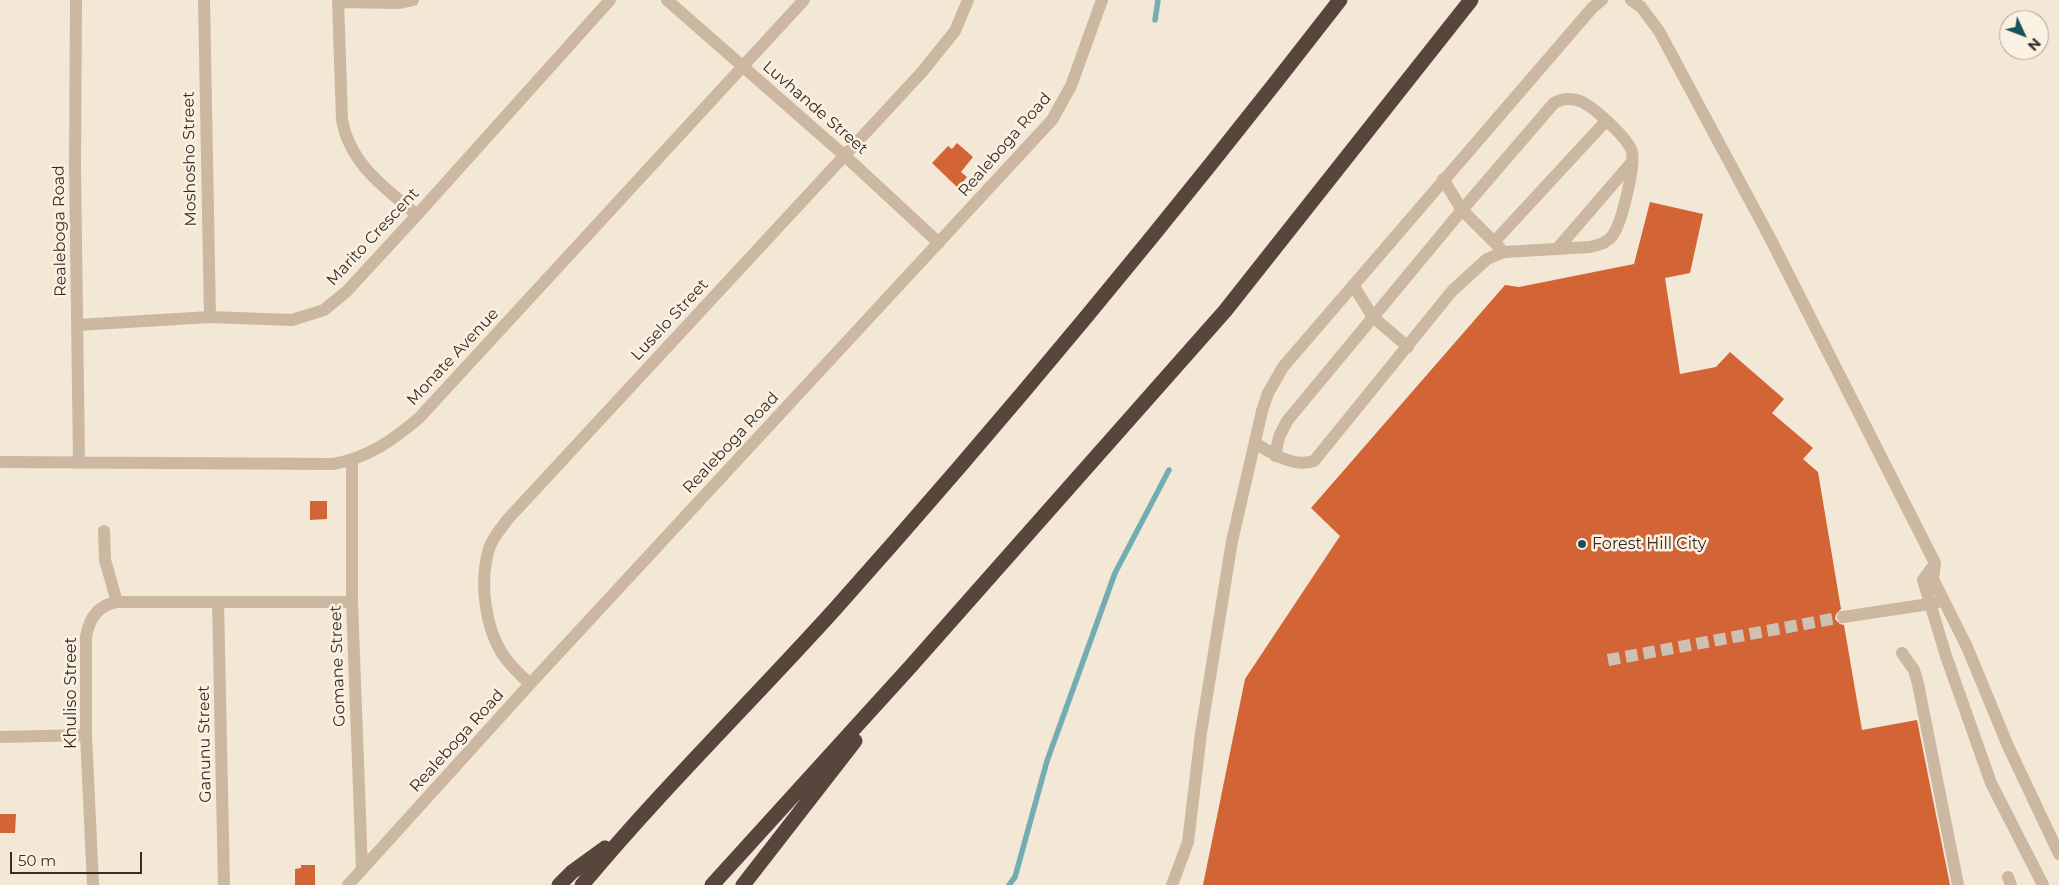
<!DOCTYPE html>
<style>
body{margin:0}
#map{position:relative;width:2059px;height:885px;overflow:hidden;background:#f3e7d6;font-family:Montserrat,sans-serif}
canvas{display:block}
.north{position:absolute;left:1999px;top:10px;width:50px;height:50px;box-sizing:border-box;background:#fbf1e3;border:1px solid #aca297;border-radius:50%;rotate:133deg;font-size:14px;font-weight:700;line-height:20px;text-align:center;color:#362b25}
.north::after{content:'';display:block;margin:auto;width:18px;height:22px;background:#17535b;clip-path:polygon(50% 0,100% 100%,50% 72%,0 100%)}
.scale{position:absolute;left:10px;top:852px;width:132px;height:22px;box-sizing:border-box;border:2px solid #362b25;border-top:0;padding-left:6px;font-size:15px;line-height:18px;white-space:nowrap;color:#362b25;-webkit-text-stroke:4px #fbf1e3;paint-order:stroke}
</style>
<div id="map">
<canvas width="2059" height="885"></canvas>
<div class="north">N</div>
<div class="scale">50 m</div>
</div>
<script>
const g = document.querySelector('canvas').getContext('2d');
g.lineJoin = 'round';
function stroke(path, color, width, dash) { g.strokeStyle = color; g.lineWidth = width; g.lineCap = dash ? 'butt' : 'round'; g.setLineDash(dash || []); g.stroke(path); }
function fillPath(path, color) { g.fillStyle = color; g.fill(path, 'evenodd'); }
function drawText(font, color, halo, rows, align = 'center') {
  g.font = font + ' Montserrat,sans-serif'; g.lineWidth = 5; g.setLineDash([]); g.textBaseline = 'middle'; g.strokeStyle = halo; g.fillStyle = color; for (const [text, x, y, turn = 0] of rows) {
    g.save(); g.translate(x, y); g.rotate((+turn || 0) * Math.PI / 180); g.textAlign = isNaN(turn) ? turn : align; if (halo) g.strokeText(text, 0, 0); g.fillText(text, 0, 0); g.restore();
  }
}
const stream = new Path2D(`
 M1155 20 1158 0
 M1009 885 1015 877 1047 761 1115 573 1169 470`);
const building = new Path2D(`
 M957 143 973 157 961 172 967 177 958 188 932 163 948 146 952 149Z
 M1650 202 1703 214 1690 273 1665 278 1680 374 1716 367 1730 352 1784 399 1772 413 1813 448 1803 459 1818 472 1841 609 1836 614 1835 619 1840 624 1844 625 1862 730 1917 720 1950 885H1203L1245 679 1340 536 1311 508 1505 285 1519 287 1634 264Z
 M310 501H327V519L310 520Z
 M0 814H16L15 833H0Z
 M301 865H315V885H295V869L301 868Z`);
const minorTunnel = new Path2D(`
 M1608 660 1843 617`);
const minor = new Path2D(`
 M76 0 75 168 79 462
 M204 0 210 317
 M338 0 342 120C350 164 384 187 417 215
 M667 0 845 156 939 243
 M1631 0 1641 7 1659 31 1770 238 1935 563 1933 579 1967 647 2008 746 2059 854
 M338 2 400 3 413 0
 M1443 179 1462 210 1500 248
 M1494 242 1606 121
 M1557 249 1632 162
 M1353 285 1373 317 1408 347
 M78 325 210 317 292 320 324 310 347 291 417 215 610 0
 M1255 443C1271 453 1294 468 1314 461L1452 291 1487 259 1504 252 1590 247C1599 245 1607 243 1613 235 1622 221 1635 168 1632 152 1629 139 1593 106 1580 101 1571 98 1563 98 1554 103L1462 210 1287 421 1279 437 1275 456
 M352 461V602L362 870
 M0 462 333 464C368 458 393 440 419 418L804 0
 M104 531 105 560 117 602
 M1934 565 1923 580 1946 656 1991 783 2043 885
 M218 602 224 885
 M1843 617 1936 603
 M1902 653 1914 670 1918 684 1958 885
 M530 684C520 675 511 666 503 655 485 627 479 582 489 549 492 538 501 529 507 520L922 72 955 31 968 0
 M0 737 86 735
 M2008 877 2011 885
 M93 885 86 735V637C89 619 98 605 117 602H352
 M348 885 530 684 1052 120 1071 86 1102 0
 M1172 885 1188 842 1201 733 1232 541 1262 411 1268 393 1283 367 1593 7 1602 0`);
const highway = new Path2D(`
 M559 885 572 872 605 848
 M582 885C662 789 751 702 835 609 1011 412 1179 208 1340 0
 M712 885 911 666 1225 311 1471 0
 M743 885 855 741`);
const markers = [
 [1582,544,5,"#17535b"]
];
const streetNames = [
 ["Luvhande Street",815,108,41],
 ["Realeboga Road",1005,145,-49],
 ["Moshosho Street",190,159,-91],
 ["Realeboga Road",60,231,-91],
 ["Marito Crescent",373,237,-47],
 ["Luselo Street",670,320,-47],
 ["Monate Avenue",453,357,-47],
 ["Realeboga Road",731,443,-47],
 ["Gomane Street",338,666,-92],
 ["Khuliso Street",71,693,-90],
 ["Realeboga Road",457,741,-48],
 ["Ganunu Street",205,744,-91]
];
const poiNames = [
 ["Forest Hill City",1592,544]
];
stroke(stream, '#73adb3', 5.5);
fillPath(building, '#d26436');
stroke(minorTunnel, '#cdc1b3', 12, [12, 6]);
stroke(minor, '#ccb7a1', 12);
stroke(highway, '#58453b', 15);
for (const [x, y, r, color] of markers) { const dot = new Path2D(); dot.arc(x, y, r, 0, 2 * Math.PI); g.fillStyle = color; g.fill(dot); stroke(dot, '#fbf1e3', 2); }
drawText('16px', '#362b25', '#fbf1e3', streetNames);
drawText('16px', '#362b25', '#fbf1e3', poiNames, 'left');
</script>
